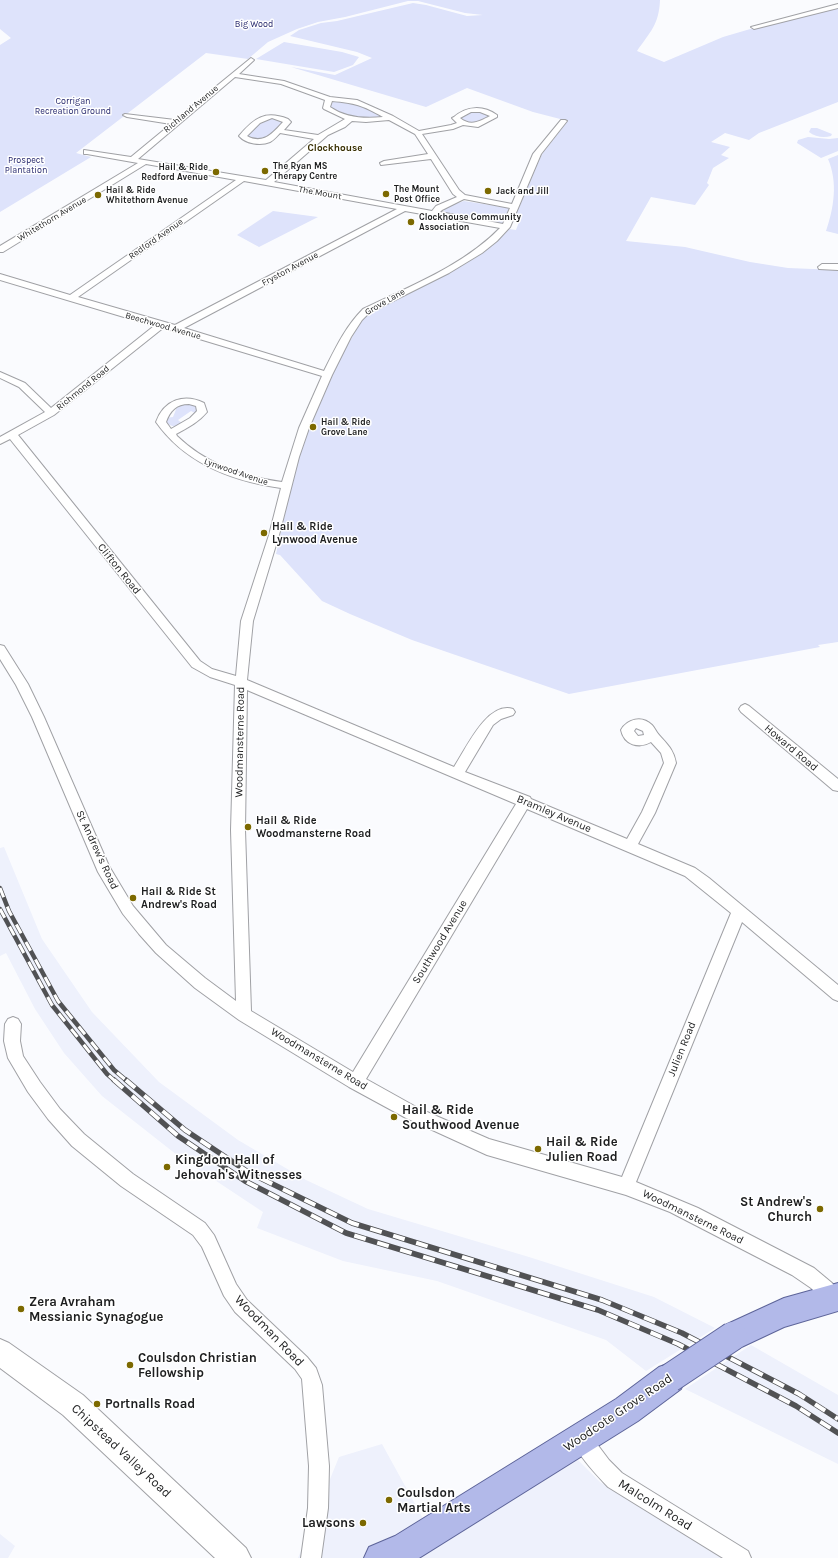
<!DOCTYPE html>
<style>
body{margin:0}
canvas{display:block;background:#fafbfe}
</style>
<canvas width="838" height="1558"></canvas>
<script>
const g = document.querySelector('canvas').getContext('2d');
g.lineJoin = 'round';
function fillPath(path, color) { g.fillStyle = color; g.fill(path, 'evenodd'); }
function stroke(path, color, width, dash) { g.strokeStyle = color; g.lineWidth = width; g.lineCap = dash ? 'butt' : 'round'; g.setLineDash(dash || []); g.stroke(path); }
function drawText(font, color, halo, rows, align = 'center') {
  g.font = font + ' Karla,sans-serif'; g.lineWidth = 3; g.setLineDash([]); g.textBaseline = 'middle'; g.strokeStyle = halo; g.fillStyle = color; for (const [text, x, y, turn = 0] of rows) {
    g.save(); g.translate(x, y); g.rotate((+turn || 0) * Math.PI / 180); g.textAlign = isNaN(turn) ? turn : align; if (halo) g.strokeText(text, 0, 0); g.fillText(text, 0, 0); g.restore();
  }
}
const built = new Path2D(`
 M4 847 42 939 92 1012 159 1082 238 1140 306 1180 368 1209 529 1257 654 1297 715 1328 646 1371 606 1340 437 1281 343 1261 257 1228 263 1212 177 1155 102 1096 64 1053 35 1009 6 953 0 956V848Z
 M751 1345 838 1395V1464L685 1389Z
 M382 1444 426 1524 575 1457 600 1482 726 1558H298L339 1457Z
 M0 1534 15 1546 8 1558H0Z`);
const green = new Path2D(`
 M0 0H660C659 25 650 32 637 51L664 62 723 37 781 20 838 7V102L759 133 749 140 725 133 711 142 730 147 721 155 729 158 713 168 707 183 709 185 695 205 651 197 626 241 685 247 750 262 788 268 838 270V642L818 645 820 647 569 694 412 640 350 614 322 601 280 555 276 554 300 447 331 375 360 323C370 309 389 303 403 296 438 278 484 259 509 229L516 230 519 222 513 221 542 154 568 121 533 112 467 88 426 107 291 67 335 75 372 58 357 52 290 36 299 30 321 23 337 21 413 3 426 5 467 16 483 15 465 13 418 1H408L345 17 318 22 297 29 268 42 248 59 206 53 76 153 91 157 0 212V45L11 38 0 29Z
 M284 42 342 52 359 57 353 65 334 72 256 59Z
 M337 101C354 103 367 106 382 115V117C370 124 342 114 330 107L331 103Z
 M475 110 493 116C480 123 471 129 459 117Z
 M269 117 285 122C269 138 269 143 246 137L263 118Z
 M811 128H817L832 134 831 136C824 138 815 137 809 132Z
 M808 137 829 139 838 138V151L821 158 797 143 798 140Z
 M838 155V234L826 231C834 208 838 182 828 159Z
 M464 201 509 208 502 224 445 213 444 210 449 206Z
 M273 211 318 217 259 247 237 235Z
 M187 402 198 406 197 414 191 411 178 420 183 424C176 428 170 427 165 421V418L173 417 177 407 174 406Z`);
const minor = new Path2D(`
 M838 4V8L754 29 751 27Z
 M251 58 254 60 253 61 239 74 284 81 330 97 357 100 393 116 419 131 451 125 457 123 452 118 454 117C467 106 483 105 497 115V117L478 127 463 125 453 129 422 134 459 190 465 195 512 204 533 154 561 120H565L567 121 541 154 510 227 497 241 482 253 449 273 369 313 362 320 351 337 332 375 309 428 299 457 279 535 253 621 247 680 454 767C466 749 487 701 513 709L515 712 513 715 501 719 493 725 465 772 530 797 531 799 627 839 642 812 664 763 661 753 651 742C639 749 624 745 621 730 627 719 642 715 652 725 655 728 656 732 659 735 667 744 674 750 676 763L655 813 638 844 695 868 709 878 838 985V1001L833 999 742 922 636 1182 698 1208 814 1268 832 1283 838 1290V1305L833 1307 827 1304 811 1288 792 1275 670 1212 626 1195 487 1155 406 1118 349 1087 239 1020 195 988 156 953 139 934 123 914 98 872 32 717 16 685 0 659V645L4 646 28 684 44 717 109 866 133 906 166 945 205 978 236 1001 231 830 235 685 210 677 192 667 10 439 0 444V437L45 412 19 387 0 378V372L25 383 51 408 154 326 0 280V274L70 295 236 180 146 164 3 252H0V246L138 163 87 154H84V150L131 157 171 124 127 117 123 115 125 114 175 120ZM235 77 281 84 325 100 323 108 324 109 345 119 318 135 284 130 291 122 288 119C265 110 254 118 239 136 246 144 261 146 270 142 274 140 277 136 280 133L314 139 266 180 138 159ZM332 101C355 103 362 105 383 117 364 119 346 118 330 107ZM471 112H480L490 116C480 121 471 127 460 118ZM272 118 283 122C273 133 263 145 247 136L260 123ZM389 120 415 134 428 154 384 161 380 163 381 165 431 159 453 194 457 197 436 206 432 211 274 182 328 135 345 127 352 121 366 122ZM244 181 397 209 175 325 78 297ZM464 199 510 208 503 224 440 212 442 210ZM405 211 500 228C463 266 410 286 363 309 345 327 335 349 324 371L184 328ZM163 328 322 376 299 428 282 482C243 477 206 464 177 436L176 434C187 428 199 422 207 412L204 403C184 393 164 400 156 422 185 463 230 481 281 488L269 535 241 621 236 676 212 669 200 661 18 435 54 415ZM189 404 196 406 197 411 190 418 171 429 166 422C170 411 176 404 189 404ZM247 690 516 804 353 1072 251 1011 245 830ZM636 728 643 731 644 735 638 736 634 731ZM527 809 685 876 731 913 622 1177 489 1139 418 1108 366 1079Z
 M822 264H838V270L819 269 818 267Z
 M745 704 749 706 838 779V791L833 790 741 712 739 709 741 706Z
 M13 1017 18 1019 21 1024 20 1041 23 1056 40 1082 60 1109 84 1134 133 1174 205 1223 214 1235 236 1284 247 1300 307 1357 316 1368 322 1385 329 1466 328 1508 321 1558H301L308 1508 309 1466 302 1379 295 1369 235 1312 224 1296 202 1247 193 1235 121 1186 72 1146 48 1119 28 1092 8 1058 4 1041 5 1024 8 1019Z
 M581 1430 588 1432 609 1460 622 1473 748 1551 751 1558H723L608 1487C595 1473 579 1457 572 1439L574 1432Z`);
const secondary = new Path2D(`
 M0 1339 9 1343 83 1395 246 1548 251 1558H215L63 1415 0 1368Z`);
const primary = new Path2D(`
 M838 1283V1311L784 1327 733 1351 723 1346 718 1336 723 1326 784 1298Z
 M670 1363 681 1367 685 1378 681 1389 638 1421 419 1558H364L369 1547 395 1536 616 1399 659 1367Z`);
const railFar1 = new Path2D(`
 M0 888 9 911 58 1001 114 1070 127 1081
 M0 909 52 1005 107 1074 115 1081`);
const rail = new Path2D(`
 M114 1080 178 1136 245 1181 346 1233 598 1310 678 1344 796 1406 838 1433
 M126 1080 185 1130 248 1172 352 1223 602 1300 682 1333 799 1394 838 1419`);
const primaryBridge = new Path2D(`
 M670 1378 733 1336`);
const markers = [
 [265,171,4,"#7c6900"],
 [216,172,4,"#7c6900"],
 [488,191,4,"#7c6900"],
 [386,194,4,"#7c6900"],
 [98,195,4,"#7c6900"],
 [411,222,4,"#7c6900"],
 [313,427,4,"#7c6900"],
 [264,533,4,"#7c6900"],
 [248,827,4,"#7c6900"],
 [133,898,4,"#7c6900"],
 [394,1117,4,"#7c6900"],
 [538,1149,4,"#7c6900"],
 [167,1167,4,"#7c6900"],
 [820,1209,4,"#7c6900"],
 [21,1309,4,"#7c6900"],
 [130,1365,4,"#7c6900"],
 [97,1404,4,"#7c6900"],
 [389,1500,4,"#7c6900"],
 [363,1523,4,"#7c6900"]
];
const farParknames = [
 ["Big Wood",254,24],
 ["Corrigan",73,101],
 ["Recreation Ground",73,111],
 ["Prospect",26,160],
 ["Plantation",26,170]
];
const farStreetnames = [
 ["Richland Avenue",191,109,-40],
 ["The Mount",320,193,10],
 ["Whitethorn Avenue",52,219,-31],
 ["Redford Avenue",156,239,-35],
 ["Fryston Avenue",290,269,-28],
 ["Grove Lane",385,302,-30],
 ["Beechwood Avenue",163,326,16],
 ["Richmond Road",83,388,-39],
 ["Lynwood Avenue",236,472,19]
];
const farPoinames = [
 ["The Ryan MS",273,166],
 ["Therapy Centre",273,176],
 ["Hail & Ride",208,167,"right"],
 ["Redford Avenue",208,177,"right"],
 ["The Mount",394,189],
 ["Post Office",394,199],
 ["Hail & Ride",106,190],
 ["Whitethorn Avenue",106,200],
 ["Jack and Jill",496,191],
 ["Clockhouse Community",419,217],
 ["Association",419,227],
 ["Hail & Ride",321,422],
 ["Grove Lane",321,432]
];
const farNeighbourhoodnames = [
 ["Clockhouse",335,148]
];
const poiNames = [
 ["Hail & Ride",272,527],
 ["Lynwood Avenue",272,540],
 ["Hail & Ride",256,821],
 ["Woodmansterne Road",256,834],
 ["Hail & Ride St",141,892],
 ["Andrew's Road",141,905]
];
const streetNames = [
 ["Clifton Road",119,569,51],
 ["Woodmansterne Road",240,742,-89],
 ["Howard Road",791,748,40],
 ["Bramley Avenue",554,814,23],
 ["St Andrew's Road",97,850,65],
 ["Southwood Avenue",440,942,-59],
 ["Julien Road",682,1049,-68],
 ["Woodmansterne Road",319,1059,31],
 ["Woodmansterne Road",693,1217,26]
];
const nearPoinames = [
 ["Hail & Ride",402,1110],
 ["Southwood Avenue",402,1125],
 ["Hail & Ride",546,1142],
 ["Julien Road",546,1157],
 ["Kingdom Hall of",175,1160],
 ["Jehovah's Witnesses",175,1175],
 ["St Andrew's",812,1202,"right"],
 ["Church",812,1217,"right"],
 ["Zera Avraham",29,1302],
 ["Messianic Synagogue",29,1317],
 ["Coulsdon Christian",138,1358],
 ["Fellowship",138,1373],
 ["Portnalls Road",105,1404],
 ["Coulsdon",397,1493],
 ["Martial Arts",397,1508],
 ["Lawsons",355,1523,"right"]
];
const nearStreetnames = [
 ["Woodman Road",269,1331,46],
 ["Woodcote Grove Road",618,1413,-34],
 ["Chipstead Valley Road",121,1451,43],
 ["Malcolm Road",655,1505,32]
];
fillPath(built, '#eef1fc');
fillPath(green, '#dee3fb');
stroke(minor, '#a0a1a5', 2);
stroke(secondary, '#a0a1a5', 2);
stroke(primary, '#5d6499', 2);
fillPath(minor, '#fff');
fillPath(secondary, '#fff');
fillPath(primary, '#b2b9e9');
stroke(railFar1, '#515254', 4.5);
stroke(rail, '#515254', 5.5);
stroke(railFar1, '#fff', 3, [10]);
stroke(rail, '#fff', 4, [12]);
stroke(primaryBridge, '#5d6499', 30, []);
stroke(primaryBridge, '#b2b9e9', 28);
for (const [x, y, r, color] of markers) { const dot = new Path2D(); dot.arc(x, y, r, 0, 2 * Math.PI); g.fillStyle = color; g.fill(dot); stroke(dot, '#fff', 1.5); }
drawText('9px', '#27296e', '#fff', farParknames);
drawText('9px', '#1d1e1f', '#fff', farStreetnames);
drawText('bold 9px', '#1d1e1f', '#fff', farPoinames, 'left');
drawText('bold 10px', '#372e02', '#fff', farNeighbourhoodnames);
drawText('bold 11px', '#1d1e1f', '#fff', poiNames, 'left');
drawText('11px', '#1d1e1f', '#fff', streetNames);
drawText('bold 13px', '#1d1e1f', '#fff', nearPoinames, 'left');
drawText('13px', '#1d1e1f', '#fff', nearStreetnames);
</script>
